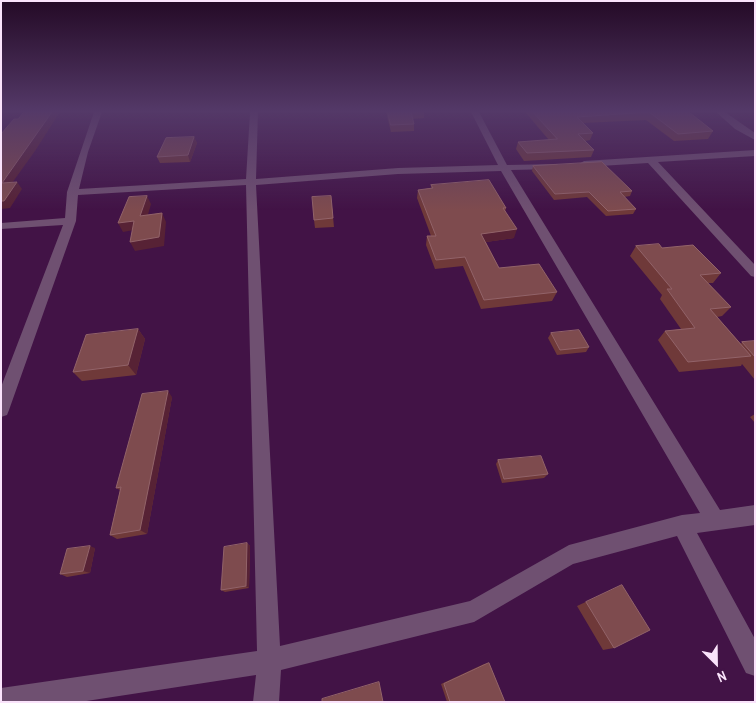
<!DOCTYPE html>
<style>
body{margin:0}
#map{position:relative;width:756px;height:703px;overflow:hidden;background:#421346;font-family:"Archivo Narrow",sans-serif}
canvas{display:block}
.frame{position:absolute;inset:0;border:2px solid #fae3fb;pointer-events:none}
.north{position:absolute;left:691px;top:638px;width:50px;height:50px;-webkit-text-stroke:4px #421346;paint-order:stroke;rotate:157deg;font-size:14px;font-weight:700;line-height:20px;text-align:center;color:#fae3fb}
.north::after{content:'';display:block;margin:auto;width:18px;height:22px;background:#fae3fb;clip-path:polygon(50% 0,100% 100%,50% 72%,0 100%)}
</style>
<div id="map">
<canvas width="756" height="703"></canvas>
<div class="frame"></div>
<div class="north">N</div>
</div>
<script>
const g = document.querySelector('canvas').getContext('2d');
g.lineJoin = 'round';
function fillPath(path, color) { g.fillStyle = color; g.fill(path, 'evenodd'); }
function stroke(path, color, width, dash) { g.strokeStyle = color; g.lineWidth = width; g.lineCap = dash ? 'butt' : 'round'; g.setLineDash(dash || []); g.stroke(path); }
const minor = new Path2D(`
 M94 112H102L88 152 79 189 246 179 250 112H258L256 179 398 168 498 165 471 112H479L507 165 557 164 559 166 554 169 511 170 720 510 755 505V525L697 533 755 639V676L746 673 677 536 573 564 474 622 281 670 279 702H253L256 675 80 702H1V688L257 651 246 185 78 195 76 221 9 410 7 415 1 417V387L63 225 1 229V223L65 218 67 192ZM501 171 700 513 682 515 569 545 470 601 280 646 256 185 398 174Z
 M716 112H725L755 133V140L735 129Z
 M755 150V156L658 162 755 265V277L751 276 648 163 584 167 579 164 584 161Z`);
const wall = new Path2D(`
 M386 112H424V118L413 119 414 124V131L391 132Z
 M525 112H689L713 131 708 139 674 141 646 120 583 123 593 133 590 140 585 141 594 150 591 157 524 161 516 149 518 142 549 140Z
 M194 137 197 143 190 162 160 163 157 157Z
 M533 166 632 191 630 196 624 197 636 209 633 214 606 216 587 197 554 200 532 171Z
 M431 185 506 208 505 212 514 238 486 242 499 268 557 292 552 301 481 309 463 266 435 269 426 245 427 236H431L417 198 418 190 431 188Z
 M331 196 334 227 315 228 314 220Z
 M636 246 662 248 721 273 713 283H708L731 307 722 316 717 317 741 344 742 342 755 341V380L742 364 741 366 679 372 658 340 665 331 681 329 660 299 662 295 630 256Z
 M138 329 145 339 136 375 82 381 73 372Z
 M551 333 589 347 586 352 557 355 548 338Z
 M172 397 147 534 117 539 110 535 120 490 116 488Z
 M755 414V423L750 417Z
 M498 460 548 474 544 478 502 483 496 464Z
 M247 543 250 546 249 588 225 592 221 590Z
 M95 548 90 573 67 577 60 574Z
 M622 585 614 648 603 650 577 606Z
 M489 663 505 702H447L441 684 484 664Z`);
const shadedWall = new Path2D(`
 M52 112H60L35 151 7 190 2 183Z
 M194 137 197 143 190 162 188 155Z
 M17 182 22 189 10 208 1 209V201Z
 M147 196 151 204 145 225 140 216Z
 M162 213 166 222 164 246 135 251 130 242Z
 M134 221 139 229 123 232 118 223Z
 M517 229 514 238 479 243 481 234Z
 M138 329 145 339 136 375 128 365Z
 M168 391 172 397 147 534 140 530Z
 M247 543 250 546 249 588 246 586Z
 M90 546 95 548 90 573 83 571Z`);
const building = new Path2D(`
 M24 112H52L2 183 17 182 4 201H1V134L14 119H18Z
 M388 112H418H411L414 124 391 125Z
 M533 112H689L713 131 678 134 649 112 577 117 593 133 578 134 594 150 527 153 518 142 557 139Z
 M194 137 188 155 157 157 166 138Z
 M602 162 632 191 620 192 636 209 608 211 589 192 555 194 533 166Z
 M489 180 506 208H503L517 229 481 234 499 268 539 264 557 292 484 300 465 257 436 260 427 236H436L418 190 433 188 431 185Z
 M147 196 140 216 162 213 159 237 130 242 134 221 118 223 129 197Z
 M331 196 333 218 314 220 312 197Z
 M659 244 662 248 693 245 721 273 700 275 731 307 710 309 751 356 688 362 665 331 695 328 667 289H672L636 246Z
 M138 329 128 365 73 372 86 335Z
 M579 330 589 347 560 350 551 333Z
 M755 341V357L742 342Z
 M168 391 140 530 110 535 121 487 116 488 142 394Z
 M541 456 548 474 504 479 498 460Z
 M247 543 246 586 221 590 224 547Z
 M90 546 83 571 60 574 67 549Z
 M622 585 650 630 614 648 586 602Z
 M489 663 505 702H450L444 684Z
 M379 682 383 702H322V699Z`);
fillPath(minor, '#6f5071');
fillPath(wall, '#6f3939');
fillPath(shadedWall, '#572235');
fillPath(building, '#7e4b4e');
stroke(building, '#926369', 1);
const sky = g.createLinearGradient(0, 0, 0, 210);
sky.addColorStop(0, '#240a26');
sky.addColorStop(0.53, '#543968');
sky.addColorStop(1, '#54396800');
g.fillStyle = sky;
g.fillRect(0, 0, 756, 210);
</script>
